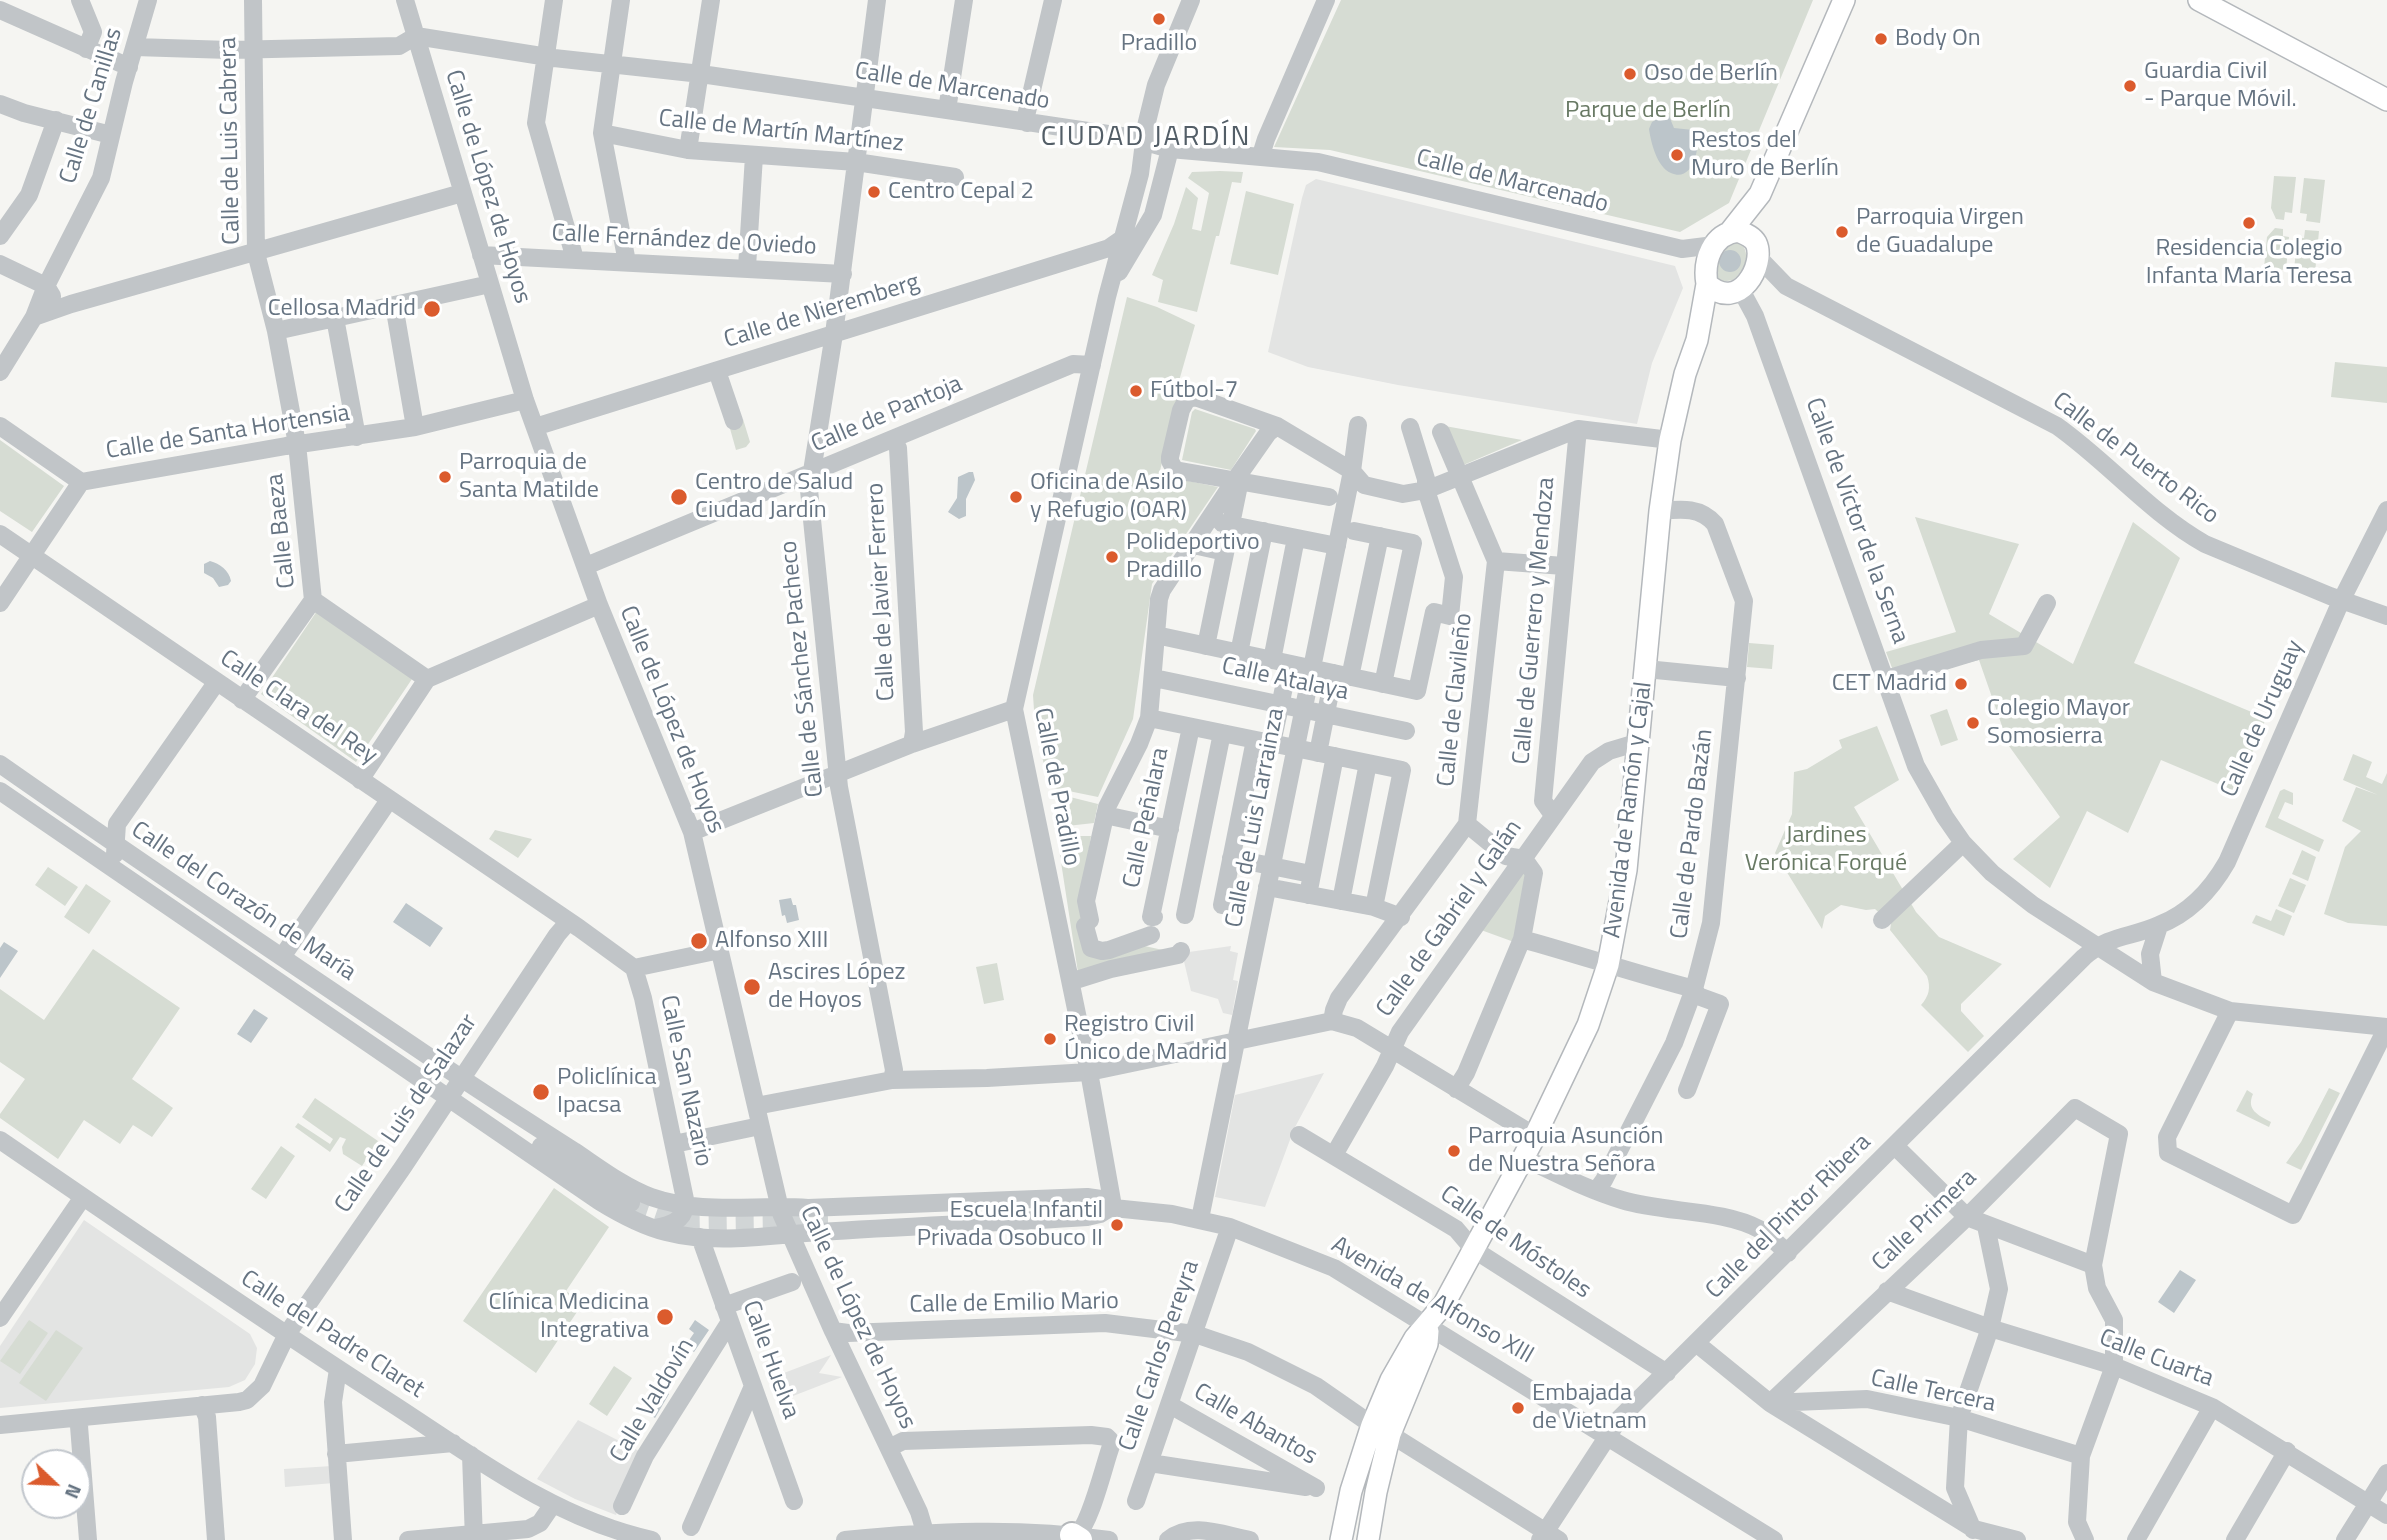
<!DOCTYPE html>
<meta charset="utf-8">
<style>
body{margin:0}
#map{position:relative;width:2387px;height:1540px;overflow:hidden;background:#f5f5f2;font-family:"Titillium Web",sans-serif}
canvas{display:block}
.north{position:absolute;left:21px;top:1449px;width:70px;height:70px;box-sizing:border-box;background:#fff;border:2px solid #c2c7cd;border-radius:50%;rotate:113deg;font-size:19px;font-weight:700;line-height:28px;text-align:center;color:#667482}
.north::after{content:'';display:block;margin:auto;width:24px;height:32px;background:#db5b2d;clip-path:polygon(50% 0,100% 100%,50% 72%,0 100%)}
</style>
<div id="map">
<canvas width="2387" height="1540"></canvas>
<div class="north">N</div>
</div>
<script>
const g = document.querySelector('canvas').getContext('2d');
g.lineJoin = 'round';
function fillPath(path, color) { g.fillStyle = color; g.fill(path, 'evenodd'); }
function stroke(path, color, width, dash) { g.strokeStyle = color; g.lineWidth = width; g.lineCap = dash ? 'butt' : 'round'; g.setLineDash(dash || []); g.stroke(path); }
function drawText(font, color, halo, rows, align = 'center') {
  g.font = font + ' "Titillium Web",sans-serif'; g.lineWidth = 7; g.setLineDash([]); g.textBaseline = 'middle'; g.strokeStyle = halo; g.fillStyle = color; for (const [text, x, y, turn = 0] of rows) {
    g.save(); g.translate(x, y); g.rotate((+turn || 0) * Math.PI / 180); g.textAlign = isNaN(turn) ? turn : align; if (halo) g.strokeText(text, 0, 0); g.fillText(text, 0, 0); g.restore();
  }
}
const built = new Path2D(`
 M1316 179 1675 266 1683 288 1652 363 1637 424 1398 385 1308 367 1268 352 1302 198 1306 185Z
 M1231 946 1230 951 1238 953 1233 980 1238 981 1232 1015 1223 1013 1218 999 1191 991 1182 953Z
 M1324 1073 1294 1129 1265 1207 1215 1197 1235 1095Z
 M84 1220 250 1334 257 1348 255 1364 245 1380 229 1387 0 1408V1346Z
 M831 1355 819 1373 842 1377 793 1396 784 1373Z
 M578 1420 643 1453 616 1515 575 1499 537 1479Z
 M332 1466 334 1483 285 1487 284 1469Z`);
const green = new Path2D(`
 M1341 0H1813L1729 203 1680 232 1330 150 1274 147Z
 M1220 171 1243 172 1241 183 1232 182 1219 236H1216L1197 312 1158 302 1163 280 1152 275 1174 224 1186 187 1198 198 1192 229 1201 231 1209 193 1188 178 1192 172Z
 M2274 176 2296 177 2292 213 2285 212 2284 220 2276 219 2271 208Z
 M2304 178 2325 180 2320 223 2306 221 2307 214 2300 213Z
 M1246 191 1294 204 1278 275 1230 264Z
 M2275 228 2283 229V236L2289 237 2286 270 2264 268 2267 237Z
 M2305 230 2319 231 2315 273 2294 271 2297 238H2304Z
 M1738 241C1753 252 1745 270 1733 280L1721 282 1716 278 1714 264 1725 244Z
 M1127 297 1157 307 1195 325 1179 381 1181 382 1159 475 1218 487 1152 584 1133 719 1098 797 1049 787 1035 725 1033 695Z
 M2335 362 2387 367V403L2331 397Z
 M1195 409 1255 429 1256 431 1231 470 1182 460 1192 412Z
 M743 419 750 442 746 447 736 450 729 425Z
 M1445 426 1522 440 1461 466Z
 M0 440 64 486 32 532 0 511Z
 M1915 517 2019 544 1989 614 2073 664 2133 522 2180 558 2134 663 2266 718 2237 792 2161 760 2128 833 2087 811 2050 888 2013 859 2060 817 2009 746 1979 660 1897 681 1886 652 1956 632Z
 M317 611 412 679 356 762 261 694Z
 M1749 643 1774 645 1772 669 1747 667Z
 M1947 709 1958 740 1941 746 1930 715Z
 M1877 726 1899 780 1854 807 1916 912 1939 937 2002 964 1961 1004V1011L1984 1036 1968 1052 1921 1005C1929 996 1931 988 1927 976L1890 930 1891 924 1875 909 1866 910 1841 905 1825 916 1822 929 1775 853 1792 814 1794 772 1807 769 1842 748 1839 740Z
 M2353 754 2372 762 2366 777 2382 784 2387 773V926L2348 923 2324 914 2345 847 2361 831 2342 821 2356 787 2378 795 2343 780Z
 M2284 789 2293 793V805L2285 802 2278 818 2324 840 2319 852 2265 827 2280 791Z
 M1066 796 1098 804 1094 823 1067 826Z
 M495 830 532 839 518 858 489 839Z
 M1057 836H1091L1080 904 1088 956 1140 945 1172 952 1079 979Z
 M2302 850 2316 857 2308 881 2292 874Z
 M48 867 78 887 65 906 35 885Z
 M1522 871 1529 876 1514 942 1481 930Z
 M2290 878 2306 885 2294 913 2278 906Z
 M86 884 111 901 89 934 64 917Z
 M2276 909 2292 916 2284 936 2252 923 2256 915 2271 921Z
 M93 949 180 1008 132 1079 173 1108 152 1137 133 1125 120 1144 84 1120 58 1159 0 1118V1114L25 1079 0 1062V989L44 1020Z
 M997 963 1004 1000 984 1004 976 967Z
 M2329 1088 2340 1093 2301 1170 2286 1163 2301 1142Z
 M2247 1090 2253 1094C2246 1110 2258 1115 2271 1122L2269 1127 2236 1111Z
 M315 1098 378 1141 362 1166 343 1154 342 1147 346 1139 340 1137 330 1152 295 1127 298 1123 330 1144 333 1139 302 1117Z
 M281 1146 295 1156 266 1199 251 1189Z
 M554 1188 609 1227 566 1291 583 1303 536 1373 463 1321Z
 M29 1320 48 1333 20 1374 0 1361Z
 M56 1330 83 1348 46 1401 19 1383Z
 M614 1366 632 1378 607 1416 589 1404Z`);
const water = new Path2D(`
 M1664 115 1669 116 1674 128 1693 130 1697 134C1700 148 1693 183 1671 173 1657 167 1651 143 1649 129L1652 122Z
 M1719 261a11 11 0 1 1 22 0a11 11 0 1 1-22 0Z
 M969 472H973L975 480 966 499V516L959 519 948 512 957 498 958 477Z
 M210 561C220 564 229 570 231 581L228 585 219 587 213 578 204 573V564Z
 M791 898 793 905H796L799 920 787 923 785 915 782 916 779 900Z
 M406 903 443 928 430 947 393 922Z
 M4 942 18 951 0 978V948Z
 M254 1009 268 1018 251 1043 237 1034Z
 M2180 1270 2196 1280 2174 1313 2158 1302Z
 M695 1320 709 1330 694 1352 685 1346 694 1333 689 1329Z
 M658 1386 669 1394 655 1418 643 1410Z`);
const minorTunnel = new Path2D(`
 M631 1203 690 1223 828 1221`);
const minor = new Path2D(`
 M80 0 93 32 86 49
 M253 0 256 253 276 331 297 444 313 600 427 679
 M405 0 525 400 599 605 692 832 781 1213 833 1331 919 1512 925 1532 924 1540
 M554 0 536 123 575 259
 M621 0 602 133 627 262
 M877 0 834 334 809 490 839 787 894 1070 892 1080
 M0 10 129 67
 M135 47 229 50 399 46 416 36 554 58 701 74 947 110 1128 137 1170 149 1318 162 1682 249 1714 245
 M0 104 24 113 111 135
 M947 110 964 0
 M1027 123 1026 116 1053 0
 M602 133 688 150 856 162 955 177
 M688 150 711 0
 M1261 155 1266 139 1326 0
 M0 236 29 195 56 120
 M481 255 843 274
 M1758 257 1786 286 2057 426C2109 463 2150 513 2205 544L2330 596 2387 616
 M0 264 46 286 52 296
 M747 267 754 156
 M1119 272 1153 215 1170 149
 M1741 290 1755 316 1916 766 1945 817 1963 843 1992 873 2033 905 2153 982 2230 1011 2387 1027
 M394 305 415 427
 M34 317 71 304 462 193
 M335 318 357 437
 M276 331 490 284
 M717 371 734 421
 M0 372 34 317 46 286 101 178 124 82 148 0
 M0 426 81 482
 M535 427 1109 248 1122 239
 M893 439 898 448 914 732 912 744
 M1329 497 1175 470 1170 461V457L1181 410 1186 401 1192 397 1198 398 1277 426 1352 471 1364 485 1403 494 1426 490 1578 429 1670 440
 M1222 523 1337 546
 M1354 531 1413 543 1383 684
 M0 534 579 928 634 968 643 998 686 1204C683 1222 670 1225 655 1228
 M1198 546 1225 552
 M1496 561 1564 566
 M586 566 1073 364 1092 365
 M0 603 81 482 286 446 415 427 525 400
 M1156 635 1417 691 1434 612 1450 616 1454 577 1426 490V479L1410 427
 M1206 646 1238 490
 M1239 653 1264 531
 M1272 660 1296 538
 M1646 669 1737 678
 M1350 677 1380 536
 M1154 678 1406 731
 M1886 679 1981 650 2024 646 2047 603
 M242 700 313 600
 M1149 718 1402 770 1374 907
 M1272 743 1289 664
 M1318 753 1334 673
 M0 764C144 865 291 963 437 1062 482 1092 528 1122 574 1151 598 1167 624 1187 651 1197 702 1215 756 1204 808 1208L1087 1197 1101 1199 1113 1206
 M360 780 427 679 599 605
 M0 791 599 1201C620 1214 642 1226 666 1232 716 1245 770 1235 820 1232 909 1226 998 1223 1087 1217L1100 1214 1113 1206
 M1105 815 1170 829
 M1553 815 1543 801 1578 429
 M1467 824 1506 856 1524 859
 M692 832 912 744 1014 709
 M115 854 117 824 216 683
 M1231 858 1311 874
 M1267 887 1374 907 1401 917
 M1308 895 1335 756
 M1341 901 1368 763
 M1222 905 1255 740
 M1185 915 1222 733
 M1154 917H1151L1191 727
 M1090 920 1086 901 1107 807 1139 744 1149 718 1159 599 1162 590 1235 480 1268 433 1277 426
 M1882 920 1963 843
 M1085 926 1091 948 1102 951 1109 950 1151 935
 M1522 939C1580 955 1636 974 1694 989L1698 996 1720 1004 1687 1090
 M282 957 389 800
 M634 968 720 950
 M1076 980 1111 969 1178 955 1181 951
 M2153 982 2150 954 2159 926
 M2230 1011 2167 1137 2168 1153 2293 1215 2387 1027
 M1332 1021 1334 1010 1339 998 1467 824 1496 561 1441 432
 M1456 1089 1466 1073 1522 939 1534 873 1524 859
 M756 1106 892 1080 987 1078 1089 1072 1332 1021 1357 1028 1535 1136
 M1299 1135 1456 1229 1473 1249 1667 1373
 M0 1140C130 1229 259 1318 391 1403 473 1456 555 1519 652 1540
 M674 1144 760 1126
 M541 1146 631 1203
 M1895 1146 1967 1217 2093 1265
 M1334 1155 1385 1066 1400 1032 1592 762 1609 751 1639 742
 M1524 1158C1556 1173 1588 1190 1622 1200 1664 1213 1722 1209 1759 1229 1770 1235 1778 1245 1788 1253
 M1596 1191 1604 1180 1674 1043 1694 989 1711 923 1744 601 1715 524C1700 507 1682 509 1660 511
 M1113 1206 1089 1072 1014 709 1107 297 1140 174 1146 126 1156 85 1191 0
 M1104 1207 1172 1214 1230 1227 1334 1268 1774 1540
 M1200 1219 1352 471 1358 425
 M700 1237 794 1501
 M1887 1291 1990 1328 2114 1366 2212 1407 2387 1515
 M724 1306 792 1282
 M0 1318 83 1197
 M833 1331 848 1333 1105 1323 1195 1334 1248 1352 1316 1386 1372 1425
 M1696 1343 1770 1403 1974 1529 2017 1540
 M338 1369 333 1402 343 1540
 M1770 1403 1967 1217 2075 1108 2119 1134 2093 1265 2097 1288 2114 1320V1366L2081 1456 2077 1522 2085 1540
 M1770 1403 1867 1399 1959 1418 2081 1456
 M202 1405 207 1417 216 1540
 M1170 1405 1316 1488
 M81 1418 79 1426 88 1540
 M0 1425 239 1402 247 1400 262 1386 287 1334 403 1167 557 935 569 921
 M1390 1434 1559 1540
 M889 1448 903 1441 1091 1435 1107 1437 1110 1440 1111 1446C1104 1465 1090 1526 1076 1535
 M336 1454 453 1443
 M471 1455 474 1540
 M1150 1463 1306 1487
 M1136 1501 1230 1227
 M622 1506 645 1456 729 1323
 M691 1527 753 1386
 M1973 1530 1955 1488 1959 1418 1990 1328 1999 1289 1986 1226
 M408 1540 528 1529 540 1523 553 1504
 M845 1540C933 1531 1020 1527 1109 1540
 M1168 1540C1191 1521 1223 1535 1250 1540
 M1540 1540 1619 1419 2084 957C2111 934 2130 938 2159 925 2190 913 2211 890 2227 862L2341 601 2387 510
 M2136 1540 2212 1407
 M2235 1540 2287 1451
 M2345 1540 2387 1473`);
const major = new Path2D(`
 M2199 0 2387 100
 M1738 231C1745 234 1752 236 1756 243 1766 264 1739 314 1707 284 1703 261 1712 234 1738 231Z
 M1730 232 1760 194 1844 0
 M1341 1540 1351 1491 1372 1425 1391 1380 1415 1338 1444 1304 1535 1136 1588 1025 1608 965 1626 870 1660 511 1670 440 1685 374 1697 340 1707 284
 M1368 1540 1376 1492 1390 1434 1427 1344 1428 1331`);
const highway = new Path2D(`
 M1072 1535 1080 1540`);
const markers = [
 [1159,19,7,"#db5b2d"],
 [1881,39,7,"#db5b2d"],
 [1630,74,7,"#db5b2d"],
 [2130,86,7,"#db5b2d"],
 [1677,155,7,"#db5b2d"],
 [874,192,7,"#db5b2d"],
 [2249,223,7,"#db5b2d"],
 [1842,232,7,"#db5b2d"],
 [432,309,9,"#db5b2d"],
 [1136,391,7,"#db5b2d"],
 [445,477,7,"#db5b2d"],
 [679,497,9,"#db5b2d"],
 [1016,497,7,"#db5b2d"],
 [1112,557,7,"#db5b2d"],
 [1961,684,7,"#db5b2d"],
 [1973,723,7,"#db5b2d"],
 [699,941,9,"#db5b2d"],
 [752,987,9,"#db5b2d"],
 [1050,1039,7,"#db5b2d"],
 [541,1092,9,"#db5b2d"],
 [1454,1151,7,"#db5b2d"],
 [1117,1225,7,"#db5b2d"],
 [665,1317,9,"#db5b2d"],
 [1518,1408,7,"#db5b2d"]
];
const poiNames = [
 ["Body On",1895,39],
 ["Pradillo",1159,44,"center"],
 ["Guardia Civil",2144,72],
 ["- Parque Móvil.",2144,100],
 ["Oso de Berlín",1644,74],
 ["Restos del",1691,141],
 ["Muro de Berlín",1691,169],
 ["Centro Cepal 2",888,192],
 ["Parroquia Virgen",1856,218],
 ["de Guadalupe",1856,246],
 ["Residencia Colegio",2249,249,"center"],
 ["Infanta María Teresa",2249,277,"center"],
 ["Cellosa Madrid",416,309,"right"],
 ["Fútbol-7",1150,391],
 ["Parroquia de",459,463],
 ["Santa Matilde",459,491],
 ["Centro de Salud",695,483],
 ["Ciudad Jardín",695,511],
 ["Oficina de Asilo",1030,483],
 ["y Refugio (OAR)",1030,511],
 ["Polideportivo",1126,543],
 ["Pradillo",1126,571],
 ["CET Madrid",1947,684,"right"],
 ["Colegio Mayor",1987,709],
 ["Somosierra",1987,737],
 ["Alfonso XIII",715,941],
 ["Ascires López",768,973],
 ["de Hoyos",768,1001],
 ["Registro Civil",1064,1025],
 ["Único de Madrid",1064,1053],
 ["Policlínica",557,1078],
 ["Ipacsa",557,1106],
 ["Parroquia Asunción",1468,1137],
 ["de Nuestra Señora",1468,1165],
 ["Escuela Infantil",1103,1211,"right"],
 ["Privada Osobuco II",1103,1239,"right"],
 ["Clínica Medicina",649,1303,"right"],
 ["Integrativa",649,1331,"right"],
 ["Embajada",1532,1394],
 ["de Vietnam",1532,1422]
];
const streetNames = [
 ["Calle de Marcenado",952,87,9],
 ["Calle de Canillas",92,106,-73],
 ["Calle de Martín Martínez",781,132,6],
 ["Calle de Luis Cabrera",231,141,-91],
 ["Calle de Marcenado",1512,182,14],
 ["Calle de López de Hoyos",487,187,73],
 ["Calle Fernández de Oviedo",684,241,3],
 ["Calle de Nieremberg",822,312,-17],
 ["Calle de Pantoja",887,415,-23],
 ["Calle de Santa Hortensia",228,433,-9],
 ["Calle de Puerto Rico",2135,459,37],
 ["Calle de Víctor de la Serna",1856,521,70],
 ["Calle Baeza",282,531,-96],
 ["Calle de Javier Ferrero",882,592,-93],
 ["Calle de Guerrero y Mendoza",1535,621,-85],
 ["Calle de Sánchez Pacheco",803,669,-96],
 ["Calle Atalaya",1285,680,12],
 ["Calle de Clavileño",1456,700,-84],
 ["Calle Clara del Rey",298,708,34],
 ["Calle de Uruguay",2263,719,-66],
 ["Calle de López de Hoyos",671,720,68],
 ["Calle de Pradillo",1056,787,79],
 ["Avenida de Ramón y Cajal",1629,810,-83],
 ["Calle Peñalara",1147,818,-78],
 ["Calle de Luis Larrainza",1256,818,-79],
 ["Calle de Pardo Bazán",1693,834,-83],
 ["Calle del Corazón de María",243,902,34],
 ["Calle de Gabriel y Galán",1450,919,-55],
 ["Calle San Nazario",685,1081,78],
 ["Calle de Luis de Salazar",407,1114,-56],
 ["Calle del Pintor Ribera",1789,1217,-45],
 ["Calle Primera",1925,1221,-44],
 ["Calle de Móstoles",1515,1243,35],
 ["Avenida de Alfonso XIII",1432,1301,30],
 ["Calle de Emilio Mario",1014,1304,-1],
 ["Calle de López de Hoyos",857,1318,65],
 ["Calle del Padre Claret",332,1335,33],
 ["Calle Carlos Pereyra",1160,1356,-71],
 ["Calle Cuarta",2156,1359,21],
 ["Calle Huelva",770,1360,70],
 ["Calle Tercera",1933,1392,12],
 ["Calle Valdovín",653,1401,-59],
 ["Calle Abantos",1255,1425,30]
];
const parkNames = [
 ["Parque de Berlín",1648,111],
 ["Jardines",1826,836],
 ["Verónica Forqué",1826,864]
];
const quarterNames = [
 ["CIUDAD JARDÍN",1146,138]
];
fillPath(built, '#e3e4e3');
fillPath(green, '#d6dcd3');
fillPath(water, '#bcc5ca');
stroke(minorTunnel, '#d1d5d6', 18, [18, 9]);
stroke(major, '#b4b8bc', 24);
stroke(highway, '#b4b7ba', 28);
stroke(minor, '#c1c5c8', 18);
stroke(major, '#fff', 21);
stroke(highway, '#fff', 24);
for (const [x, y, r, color] of markers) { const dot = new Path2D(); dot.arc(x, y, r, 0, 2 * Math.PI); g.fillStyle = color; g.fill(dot); stroke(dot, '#fff', 2.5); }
drawText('24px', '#667482', '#fff', poiNames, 'left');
drawText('24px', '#667482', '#fff', streetNames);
drawText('24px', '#687964', '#fff', parkNames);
g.letterSpacing = '2px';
drawText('28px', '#535e67', '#fff', quarterNames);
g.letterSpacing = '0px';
</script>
